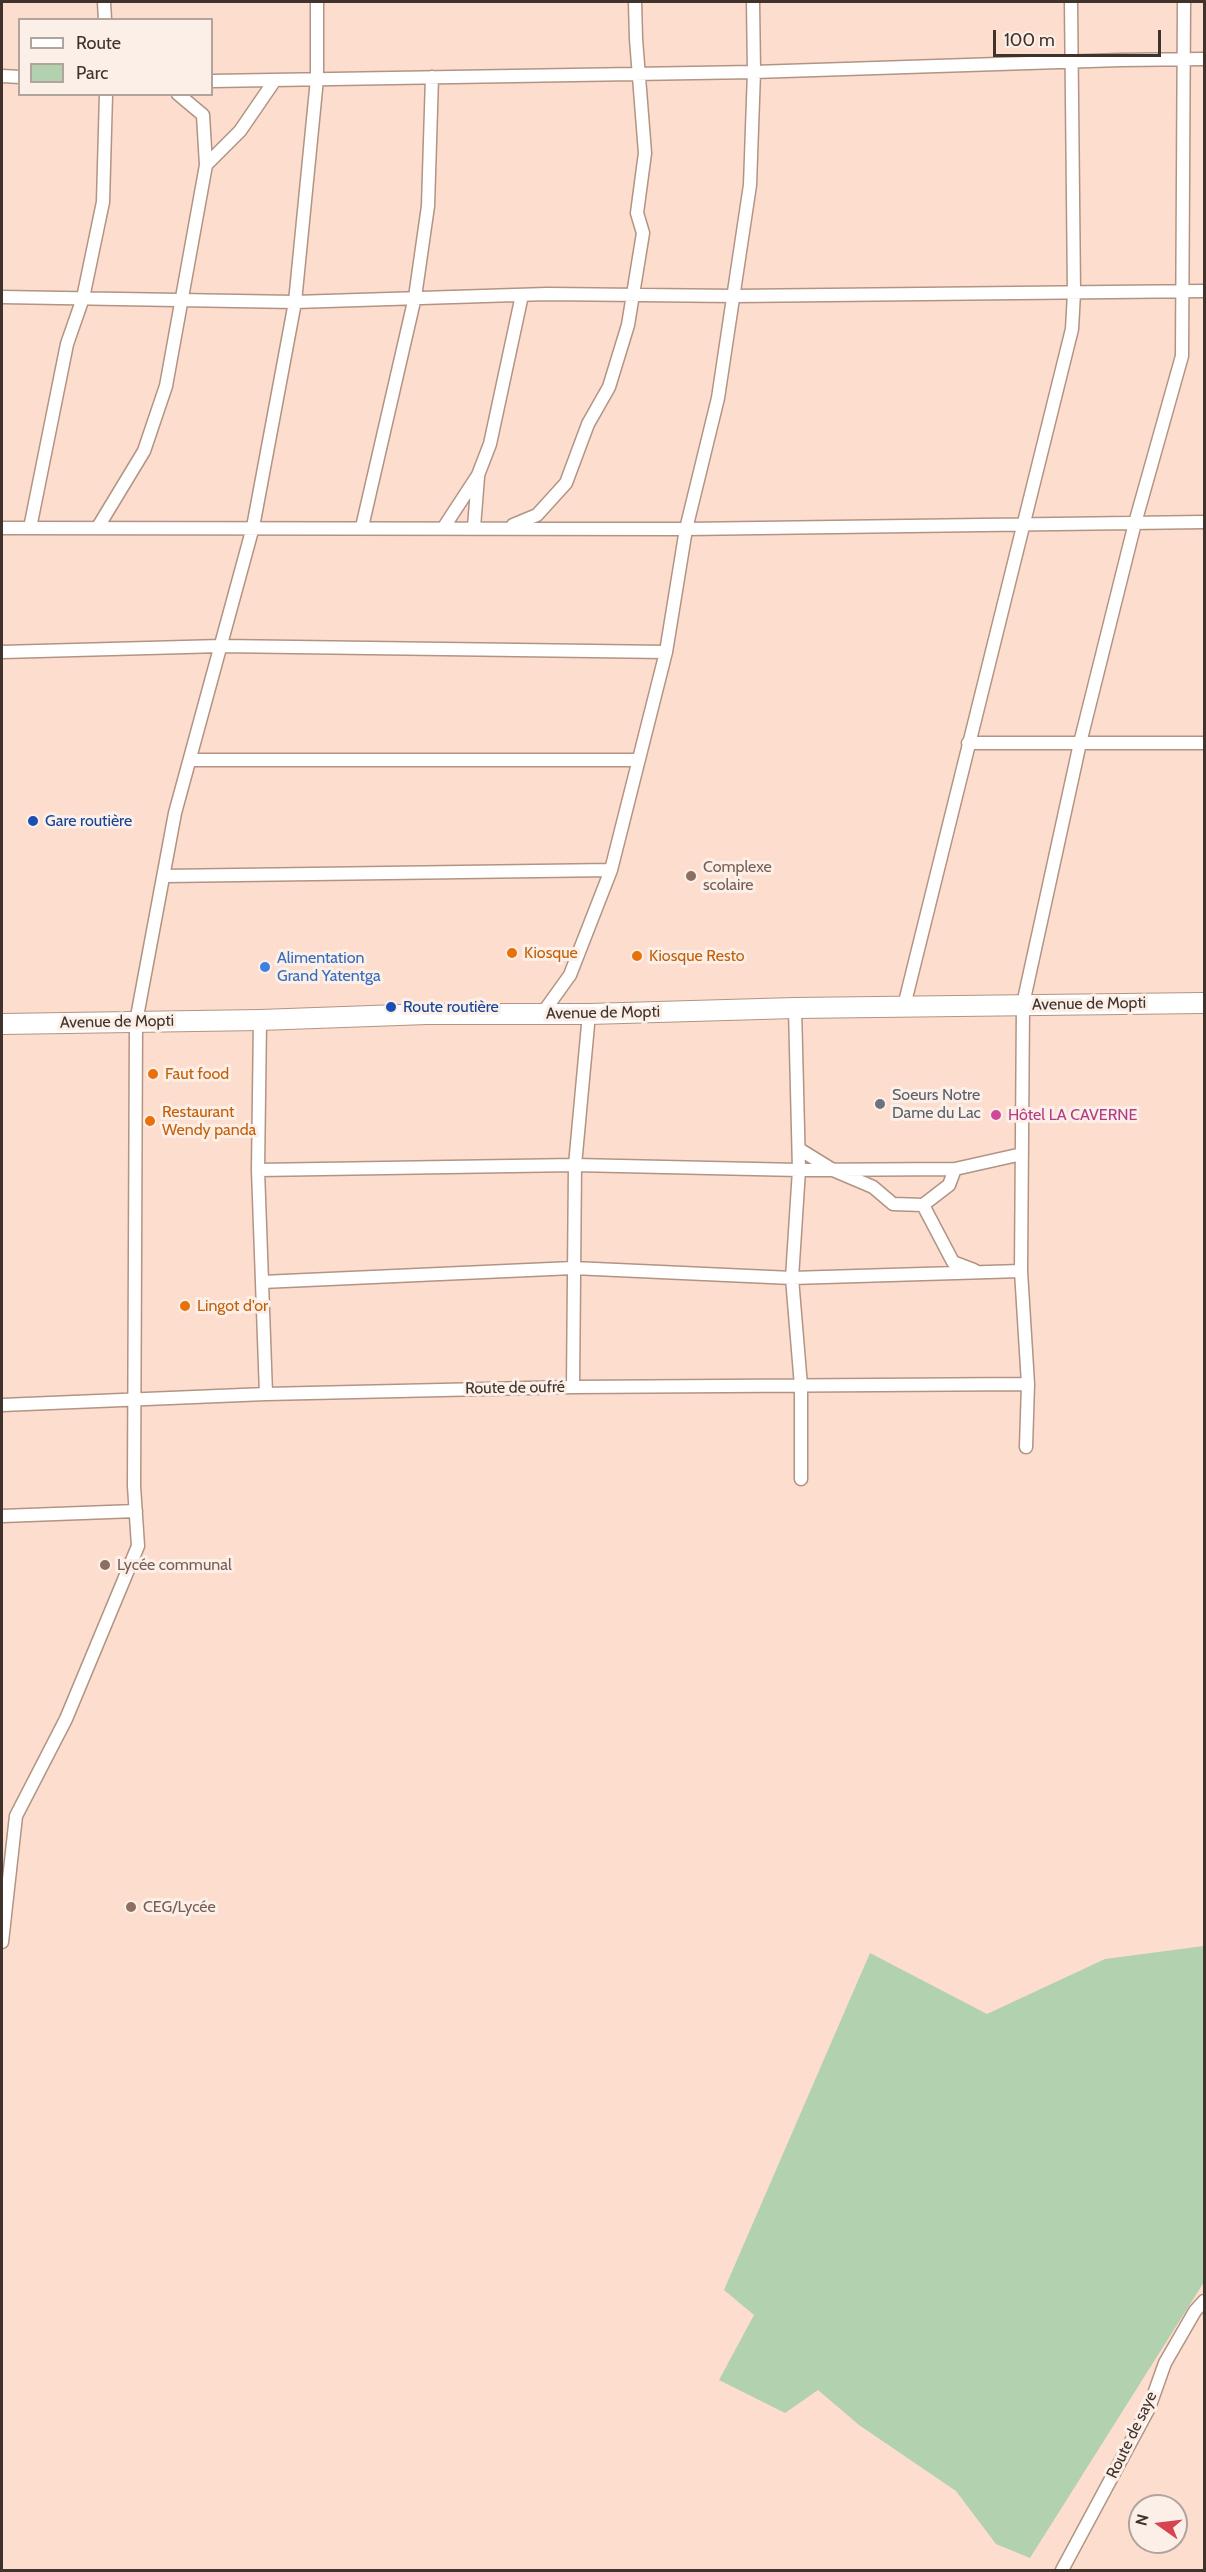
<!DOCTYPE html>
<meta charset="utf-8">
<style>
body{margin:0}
#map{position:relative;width:1206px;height:2572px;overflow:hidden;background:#fdddcd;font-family:Cabin,sans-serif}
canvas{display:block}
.frame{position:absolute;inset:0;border:3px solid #3f332c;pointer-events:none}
.legend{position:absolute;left:18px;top:18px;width:195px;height:78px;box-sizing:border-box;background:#fcefe8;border:2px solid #b0a49d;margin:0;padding:8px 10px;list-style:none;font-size:18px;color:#3f332c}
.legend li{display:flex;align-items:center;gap:12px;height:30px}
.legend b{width:30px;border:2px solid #b0a49d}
.north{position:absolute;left:1128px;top:2494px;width:60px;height:60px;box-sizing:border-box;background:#fcefe8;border:2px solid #b0a49d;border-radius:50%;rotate:284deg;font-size:16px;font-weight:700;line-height:24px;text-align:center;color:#3f332c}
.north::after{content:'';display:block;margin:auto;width:21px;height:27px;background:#d54450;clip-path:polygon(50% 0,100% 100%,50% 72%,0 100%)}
.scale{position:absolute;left:993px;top:30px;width:168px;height:27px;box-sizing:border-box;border:3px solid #3f332c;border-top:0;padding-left:8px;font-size:18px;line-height:21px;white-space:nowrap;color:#3f332c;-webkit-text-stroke:4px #fcefe8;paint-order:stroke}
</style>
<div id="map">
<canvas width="1206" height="2572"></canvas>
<div class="frame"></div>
<ul class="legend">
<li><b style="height:8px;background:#fff"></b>Route</li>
<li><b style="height:16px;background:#b2d1af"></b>Parc</li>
</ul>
<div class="north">N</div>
<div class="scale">100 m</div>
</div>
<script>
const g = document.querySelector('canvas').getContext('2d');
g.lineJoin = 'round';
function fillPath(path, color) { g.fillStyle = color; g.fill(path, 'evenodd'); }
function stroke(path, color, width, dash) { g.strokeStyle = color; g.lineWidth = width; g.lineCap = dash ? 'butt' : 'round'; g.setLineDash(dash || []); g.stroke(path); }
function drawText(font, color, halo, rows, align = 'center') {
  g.font = font + ' Cabin,sans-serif'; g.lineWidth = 6; g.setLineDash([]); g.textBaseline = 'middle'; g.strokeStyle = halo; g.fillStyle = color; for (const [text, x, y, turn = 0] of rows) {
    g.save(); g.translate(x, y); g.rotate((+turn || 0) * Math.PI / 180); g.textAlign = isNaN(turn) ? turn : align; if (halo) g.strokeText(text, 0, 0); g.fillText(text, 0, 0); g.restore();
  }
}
const green = new Path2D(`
 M1204 1946V2282L1030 2558 996 2544 956 2491 859 2425 818 2390 785 2413 719 2380 754 2315 724 2290 870 1953 987 2014 1105 1959Z`);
const minor = new Path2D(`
 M104 2 105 20
 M2 76 20 77
 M212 81 754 72 1120 60 1204 59
 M206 165 240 131 275 80
 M2 297 295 302 547 294 735 296 1204 291
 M513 525 537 515 566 483 588 424 609 387 628 325 643 233 637 213 645 153 636 39 635 2
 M98 527 144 451 166 386 206 165 203 115 178 94
 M362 527 415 297 428 206 432 77
 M444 527 478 475 490 444 522 295
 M474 527 478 477
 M2 528 686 529 1204 522
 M30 528 67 344 83 298 103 202 106 94
 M2 652 221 646 666 652
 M968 743H1204
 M190 760H638
 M164 876 611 870
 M904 1006 1072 329 1074 293 1071 2
 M795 1008 799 1170 792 1278 801 1386V1479
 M542 1014 570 975 611 870 666 652 686 529 718 398 750 185 754 72 753 2
 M260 1020 258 1170 266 1394
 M799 1149 833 1170 873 1187 893 1204 923 1205 953 1262 974 1270
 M258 1170 575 1165 799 1170 955 1169 1022 1154
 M923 1205 949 1185 955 1169
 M262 1282 573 1268 792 1278 1021 1271
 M573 1387 575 1165 589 1014
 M2 1405 266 1394 573 1387 1028 1384
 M1026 1447 1028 1384 1021 1271 1023 1004 1080 743 1135 523 1182 356 1184 2
 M2 1516 136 1511
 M2 1942 16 1816 66 1719 138 1546 134 1486 136 1022 175 813 253 527 295 302 317 79V2
 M1062 2570 1149 2408 1165 2363 1195 2311 1204 2301`);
const primary = new Path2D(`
 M2 1024 260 1020 427 1014H589L795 1008 1204 1003`);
const markers = [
 [33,821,6,"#1a4fb4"],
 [691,876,6,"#8d6e63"],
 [512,953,6,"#e8710a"],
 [637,956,6,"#e8710a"],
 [265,967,6,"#3f7fe0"],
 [391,1007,6,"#1a4fb4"],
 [153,1074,6,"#e8710a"],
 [880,1104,6,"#6b7280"],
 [996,1115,6,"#d1479c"],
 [150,1121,6,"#e8710a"],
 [185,1306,6,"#e8710a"],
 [105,1565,6,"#8d6e63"],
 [131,1907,6,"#8d6e63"]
];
const transitNames = [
 ["Gare routière",45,821],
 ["Route routière",403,1007]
];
const educationNames = [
 ["Complexe",703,867],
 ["scolaire",703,885],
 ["Lycée communal",117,1565],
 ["CEG/Lycée",143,1907]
];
const foodNames = [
 ["Kiosque",524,953],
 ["Kiosque Resto",649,956],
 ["Faut food",165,1074],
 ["Restaurant",162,1112],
 ["Wendy panda",162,1130],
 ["Lingot d'or",197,1306]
];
const shopNames = [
 ["Alimentation",277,958],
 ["Grand Yatentga",277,976]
];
const streetNames = [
 ["Avenue de Mopti",1089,1004,-1],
 ["Avenue de Mopti",603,1013,-1],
 ["Avenue de Mopti",117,1022,-1],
 ["Route de oufré",515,1388,-1],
 ["Route de saye",1132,2435,-64]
];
const worshipNames = [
 ["Soeurs Notre",892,1095],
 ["Dame du Lac",892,1113]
];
const hotelNames = [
 ["Hôtel LA CAVERNE",1008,1115]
];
fillPath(green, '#b2d1af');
stroke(minor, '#b19484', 15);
stroke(primary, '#b19484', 22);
stroke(minor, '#fff', 12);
stroke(primary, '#fff', 20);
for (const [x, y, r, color] of markers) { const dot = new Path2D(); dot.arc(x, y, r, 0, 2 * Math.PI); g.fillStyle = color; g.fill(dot); stroke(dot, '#fcefe8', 2); }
drawText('16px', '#164399', '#fcefe8', transitNames, 'left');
drawText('16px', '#785e54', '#fcefe8', educationNames, 'left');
drawText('16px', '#c56008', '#fcefe8', foodNames, 'left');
drawText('16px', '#366cbe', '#fcefe8', shopNames, 'left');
drawText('16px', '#3f332c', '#fcefe8', streetNames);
drawText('16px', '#5b616d', '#fcefe8', worshipNames, 'left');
drawText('16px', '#b23c85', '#fcefe8', hotelNames, 'left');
</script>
